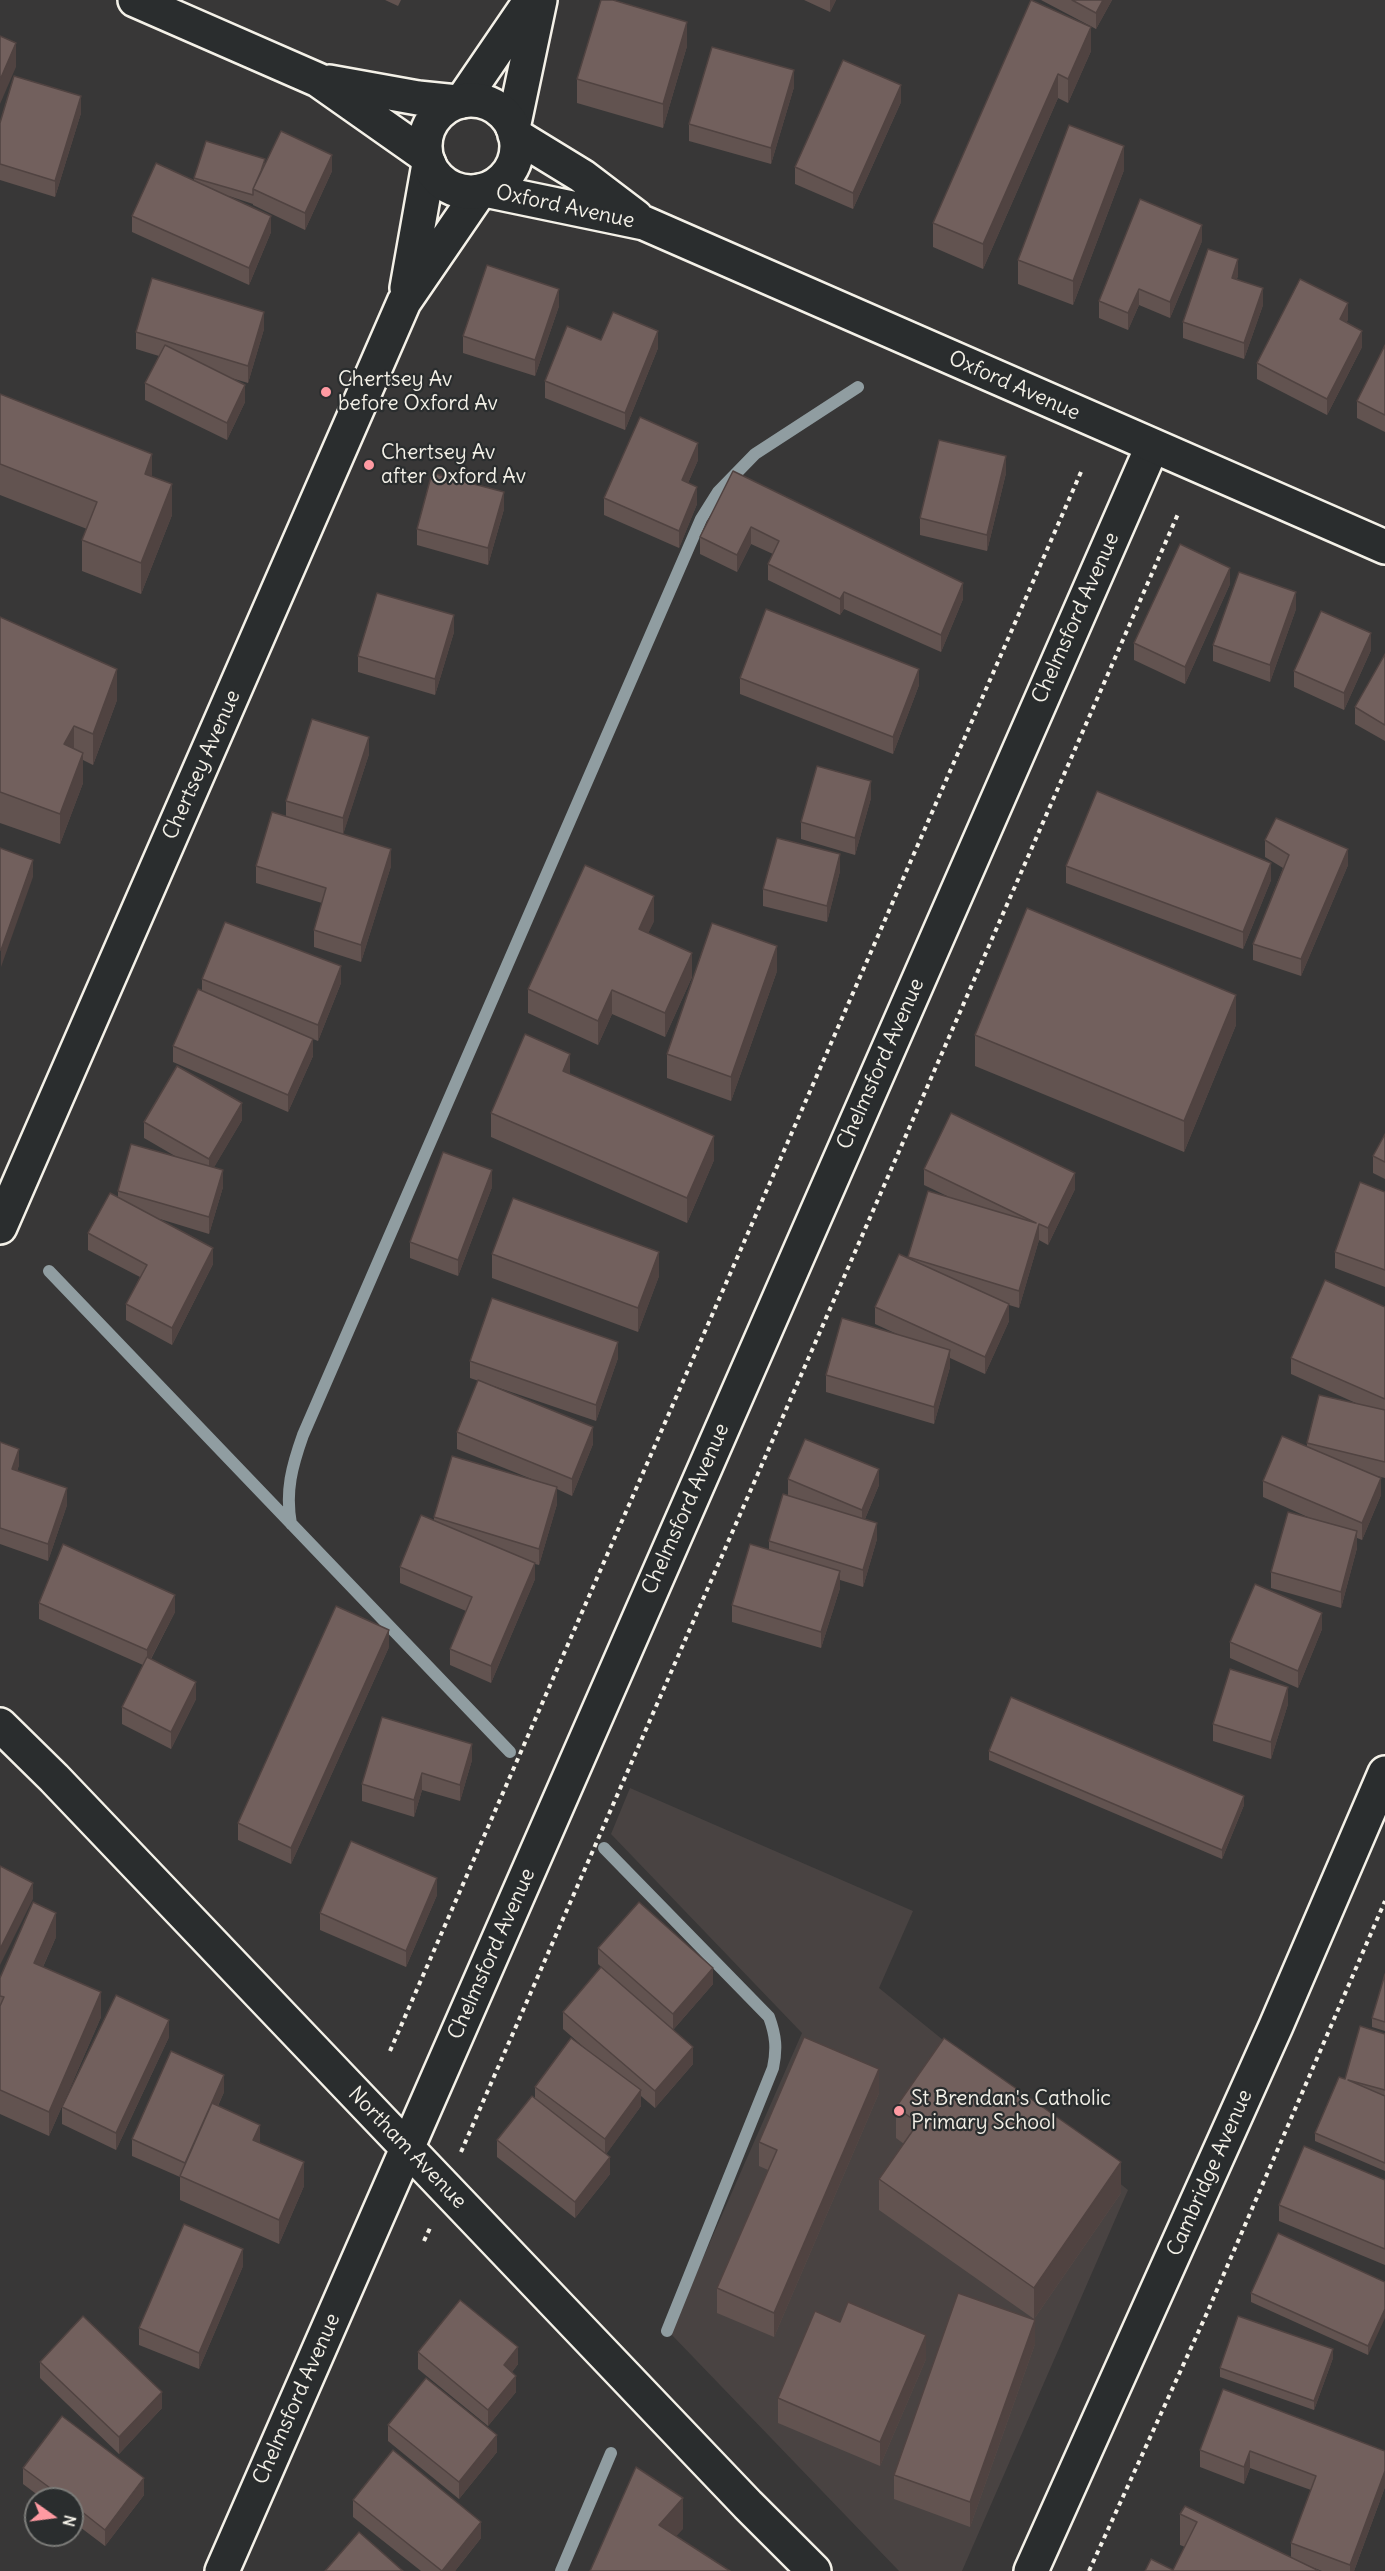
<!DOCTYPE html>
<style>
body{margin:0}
#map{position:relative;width:1385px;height:2571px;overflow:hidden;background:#383737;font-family:Delius,sans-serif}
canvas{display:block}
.north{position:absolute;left:24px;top:2487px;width:60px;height:60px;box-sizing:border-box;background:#2a2d2e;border:2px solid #7b7b78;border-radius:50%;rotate:104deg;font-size:16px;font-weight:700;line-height:24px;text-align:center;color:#f4f1e8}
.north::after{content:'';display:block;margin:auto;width:21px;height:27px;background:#ff9aa2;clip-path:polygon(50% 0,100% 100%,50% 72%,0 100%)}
</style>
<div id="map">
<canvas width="1385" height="2571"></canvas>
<div class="north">N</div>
</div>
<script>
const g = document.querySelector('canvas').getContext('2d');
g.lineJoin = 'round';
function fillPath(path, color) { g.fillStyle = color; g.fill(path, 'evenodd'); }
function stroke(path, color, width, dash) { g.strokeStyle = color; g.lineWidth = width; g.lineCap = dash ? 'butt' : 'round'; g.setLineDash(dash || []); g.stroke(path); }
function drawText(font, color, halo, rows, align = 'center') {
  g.font = font + ' Delius,sans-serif'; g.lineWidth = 4.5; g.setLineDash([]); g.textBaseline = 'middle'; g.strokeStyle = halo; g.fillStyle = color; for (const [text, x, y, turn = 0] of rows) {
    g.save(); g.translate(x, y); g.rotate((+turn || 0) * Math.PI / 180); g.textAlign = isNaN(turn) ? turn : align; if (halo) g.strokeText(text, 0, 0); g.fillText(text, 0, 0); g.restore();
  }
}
const built = new Path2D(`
 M630 1788 913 1911 879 1988 1128 2190 962 2571H899L670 2333 802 2033 611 1834Z`);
const stream = new Path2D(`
 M49 1271 510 1752
 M291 1524C285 1491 292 1466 303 1435L701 519 718 492 755 454 858 387
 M604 1848 769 2017C776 2036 777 2049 773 2068L667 2331
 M561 2571 611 2453`);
const path = new Path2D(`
 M390 2051 1081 472
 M461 2152 1178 514
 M424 2241 430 2228
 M1089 2571 1207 2313 1385 1901`);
const minor = new Path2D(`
 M462 101 531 0
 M513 128 540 0
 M407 288 429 164
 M0 1227 404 302 480 191
 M0 1725 54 1778 748 2505 814 2571
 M222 2571 1152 447
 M1031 2571 1276 2026 1385 1773`);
const tertiary = new Path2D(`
 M135 0 318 80 426 156
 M329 82 418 98 457 102
 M425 146a46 46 0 1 1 92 0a46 46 0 1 1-92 0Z
 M515 135 582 176 636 217
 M485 190 644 223 1385 547`);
const wall = new Path2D(`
 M385 0H401L398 6Z
 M804 0H836L830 12Z
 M1031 0 1091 51 1068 103 1058 98 983 269 933 247V223Z
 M1041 0H1112L1096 29Z
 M687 46 663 128 577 103V79Z
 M794 87 771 164 689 141V124Z
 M901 102 853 209 795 184V167Z
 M81 113 55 197 0 180V123Z
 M265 163 332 171 305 230 253 205V204L229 196 271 232 249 285 132 232V216L194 181V178Z
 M1124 170 1073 305 1018 284V260Z
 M1202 241 1170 318 1139 305 1128 330 1099 318V301Z
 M1238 275 1237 279 1263 305 1244 359 1183 338V322Z
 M559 306 535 376 463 353V336Z
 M1348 320 1346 322 1362 347 1327 415 1257 379V363Z
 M264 329 248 383 228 377 245 402 227 440 145 400V383L159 356 136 349V332Z
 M601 340 658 348 625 430 545 398V381Z
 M1385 345V432L1357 418V401Z
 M0 394 152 477 172 515 141 594 82 571V540L87 529 0 495Z
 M698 460 688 483 697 504 679 548 604 515V498Z
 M733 471 963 599 941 652 844 609 840 615 768 580V564L773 554 751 544 737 572 700 554V537Z
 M1006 473 987 551 920 535V518Z
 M504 509 488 565 417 545V529Z
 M1230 584 1185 684 1134 660V643Z
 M1296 609 1270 682 1213 661V645Z
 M0 617 117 700 93 765 83 760V783L60 844 0 823Z
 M454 632 435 695 358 672V656Z
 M1371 650 1344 710 1294 687V671Z
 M1385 654V741L1355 724V707Z
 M740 678 919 685 893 754 740 694Z
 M369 754 343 834 391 866 361 962 314 947V930L322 903 256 883V866L286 817V801Z
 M871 798 855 855 801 839V822Z
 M1265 840 1348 865 1301 976 1253 960V944L1283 868 1265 857Z
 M1066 866 1271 880 1243 949 1066 883Z
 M840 871 827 922 763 906V889Z
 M654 921 648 933 692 977 665 1037 612 1014 598 1045 528 1013V989Z
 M777 971 731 1101 667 1078V1054Z
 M202 979 341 983 318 1041 313 1039V1056L288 1112 173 1062V1046L202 991Z
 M1236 1025 1184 1152 975 1066V1035Z
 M570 1074 714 1160 687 1223 491 1137V1113Z
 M242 1120 214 1167 223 1187 209 1234 160 1219 213 1264 172 1345 126 1320V1304L140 1277 88 1250V1233L118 1197V1191L175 1156 144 1138V1122Z
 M1385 1134V1179L1373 1173V1156Z
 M924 1169 1075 1189 1048 1245 1039 1240 1019 1308 1009 1305V1321L985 1374 950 1358V1367L934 1424 826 1392V1375L899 1335 875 1324V1307L908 1258 947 1196 924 1185Z
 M492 1187 458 1276 410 1258V1242Z
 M1385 1192V1287L1335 1268V1252Z
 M492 1254 659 1276 638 1332 492 1278Z
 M1385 1307V1478L1377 1476 1381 1495 1362 1540 1357 1538V1548L1341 1608 1271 1588V1572L1310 1518 1263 1497V1481L1307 1447V1443L1358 1404 1291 1374V1358Z
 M618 1358 596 1421 470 1378V1361Z
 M457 1432 593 1444 572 1496 557 1489V1504L539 1565 535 1564V1579L491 1683 450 1665V1649L466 1611 400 1583V1567L434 1520V1517L539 1482 457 1449Z
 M0 1442 19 1465 17 1471 67 1505 48 1561 0 1544Z
 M788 1479 879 1485 865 1519 877 1539 863 1587 840 1580V1588L821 1648 732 1622V1605L769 1550V1541L788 1496Z
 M39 1603 175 1612 151 1659 196 1699 171 1749 122 1724V1707L143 1665 39 1619Z
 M1322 1629 1298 1688 1230 1658V1642Z
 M389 1647 291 1864 238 1840V1823Z
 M1288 1704 1271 1759 1213 1741V1724Z
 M989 1751 1244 1805 1222 1859 989 1760Z
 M472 1760 460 1801 422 1790 414 1817 362 1801V1784Z
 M437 1895 406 1967 320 1930V1913Z
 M56 1937 43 1967 101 2017 49 2136 0 2114V1978Z
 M598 1948 713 1984 673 2030 693 2064 655 2108 641 2096V2106L606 2154 610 2174 575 2218 497 2157V2140L535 2098V2087L586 2049 563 2029V2012L615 1980 598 1964Z
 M1385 1974V2031L1372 2027V2018Z
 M1385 2034V2171L1315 2141V2133L1345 2079Z
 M169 2037 116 2150 62 2124V2107Z
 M224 2092 218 2106 260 2143 304 2186 279 2244 180 2200V2177L132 2156V2139Z
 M879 2093 774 2337 717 2313V2288L768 2170 759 2166V2142Z
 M896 2107 1121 2193 1034 2319 879 2210V2179L904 2144 896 2138Z
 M1385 2180V2265L1279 2221V2205Z
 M243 2266 199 2369 139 2345V2328Z
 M1385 2282 1368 2355 1251 2302V2293Z
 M1035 2344 970 2527 894 2499V2475Z
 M418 2352 518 2364 512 2372 516 2392 488 2426 418 2369Z
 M1333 2358 1314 2410 1220 2377V2368Z
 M926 2359 880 2466 778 2423V2398Z
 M40 2362 162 2408 119 2454 40 2378Z
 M1223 2389 1385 2487 1354 2571H1322L1306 2565 1173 2570 1185 2547 1180 2545V2514L1291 2558V2543L1311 2490 1250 2468 1244 2484 1200 2467V2450Z
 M388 2425 497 2452 459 2499 388 2441Z
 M23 2468 144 2495 105 2546 72 2521V2499H43L23 2484Z
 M353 2500 481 2538 455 2571H421L353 2517Z`);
const shadedWall = new Path2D(`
 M830 0H836L830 12Z
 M1103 0H1112L1096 29V13Z
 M687 22V46L663 128V104Z
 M1091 27V51L1068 103V79Z
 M16 43V67L0 104V80Z
 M794 70V87L771 164V148Z
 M1058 74V98L983 269V244Z
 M901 85V102L853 209V193Z
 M81 96V113L55 197V181Z
 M1124 146V170L1073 305V281Z
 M332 155V171L305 230V213Z
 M271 216V232L249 285V268Z
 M1202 225V241L1170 318V302Z
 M1238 259V275L1232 294V278Z
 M1263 288V305L1244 359V343Z
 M559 289V306L535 376V360Z
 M1139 289V305L1128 330V313Z
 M1348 303V320L1340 335V319Z
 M264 312V329L248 383V366Z
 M658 331V348L625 430V413Z
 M1362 331V347L1327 415V399Z
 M245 385V402L227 440V423Z
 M698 443V460L682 497V480Z
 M152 454V485L145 474Z
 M1006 456V473L987 551V535Z
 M172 484V515L141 594V563Z
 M697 487V504L679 548V531Z
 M504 492V509L488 565V548Z
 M751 527V544L737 572V555Z
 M1230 568V584L1185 684V667Z
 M963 583V599L941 652V635Z
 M844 592V609L840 615V599Z
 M1296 592V609L1270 682V665Z
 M454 615V632L435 695V679Z
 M1371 633V650L1344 710V693Z
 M117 669V700L93 765V734Z
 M919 669V685L893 754V737Z
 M74 726V757L64 744Z
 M369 737V754L343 835V818Z
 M83 753V783L60 844V814Z
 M871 781V798L855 855V838Z
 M391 849V866L361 962V945Z
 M1348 849V865L1301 976V959Z
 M840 854V871L827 922V906Z
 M33 860V877L1 967V950Z
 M1271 863V880L1243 949V932Z
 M654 896V921L639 953V929Z
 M777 946V971L731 1101V1077Z
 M692 953V977L665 1037V1013Z
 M341 966V983L318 1041V1025Z
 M612 990V1014L598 1045V1021Z
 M1236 995V1025L1184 1152V1121Z
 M313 1039V1056L288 1112V1095Z
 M570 1054V1078L563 1071Z
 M242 1103V1120L209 1176V1159Z
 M714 1136V1160L687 1223V1198Z
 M223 1170V1187L209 1234V1217Z
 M492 1170V1187L458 1276V1260Z
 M1075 1173V1189L1048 1245V1228Z
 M1039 1224V1240L1019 1308V1291Z
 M213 1248V1264L172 1345V1328Z
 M659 1252V1276L638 1332V1308Z
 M1009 1304V1321L985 1374V1357Z
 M618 1342V1358L596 1421V1405Z
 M950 1350V1367L934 1424V1407Z
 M593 1427V1444L572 1496V1479Z
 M19 1449V1465L12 1486V1469Z
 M879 1469V1485L862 1526V1510Z
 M1381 1478V1495L1362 1540V1523Z
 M557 1487V1504L539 1565V1549Z
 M67 1488V1505L48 1561V1544Z
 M877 1523V1539L863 1587V1570Z
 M1357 1531V1548L1341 1608V1592Z
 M535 1563V1579L491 1683V1666Z
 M840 1571V1588L821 1648V1632Z
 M175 1595V1612L147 1666V1650Z
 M1322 1613V1629L1298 1688V1671Z
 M389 1630V1647L291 1864V1848Z
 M196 1682V1699L171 1749V1732Z
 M1288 1687V1704L1271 1759V1742Z
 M472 1744V1760L460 1801V1785Z
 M422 1773V1790L414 1817V1800Z
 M1244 1796V1805L1222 1859V1850Z
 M437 1878V1895L406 1967V1951Z
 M33 1883V1899L0 1965V1949Z
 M56 1913V1937L34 1987V1963Z
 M713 1968V1984L673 2030V2014Z
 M101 1992V2017L49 2136V2112Z
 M169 2020V2037L116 2150V2133Z
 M693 2047V2064L655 2108V2091Z
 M879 2069V2093L774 2337V2313Z
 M224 2075V2092L185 2179V2163Z
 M641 2090V2106L605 2156V2139Z
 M260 2125V2149L253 2140Z
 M610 2157V2174L575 2218V2202Z
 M304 2162V2186L279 2244V2220Z
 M1121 2162V2193L1034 2319V2288Z
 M243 2249V2266L199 2369V2353Z
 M1385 2309V2318L1368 2355V2346Z
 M1035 2320V2344L970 2527V2502Z
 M926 2335V2359L880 2466V2442Z
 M518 2347V2364L504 2382V2365Z
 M1333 2349V2358L1314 2410V2401Z
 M516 2376V2392L488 2426V2410Z
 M162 2392V2408L119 2454V2437Z
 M497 2435V2452L459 2499V2482Z
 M1250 2451V2468L1244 2484V2467Z
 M1385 2471V2487L1354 2571H1350V2565Z
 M144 2478V2495L105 2546V2530Z
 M683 2498V2529L659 2555V2525Z
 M481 2522V2538L455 2571H442Z`);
const building = new Path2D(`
 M601 0H613L687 22 663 104 577 79Z
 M1031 0 1091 27 1068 79 1058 74 983 244 933 223Z
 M1072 0H1103L1096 13Z
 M0 36 16 43 0 80Z
 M712 47 794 70 771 148 689 124Z
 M843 60 901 85 853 193 795 167Z
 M14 76 81 96 55 181 0 164V123Z
 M1069 125 1124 146 1073 281 1018 260Z
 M281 131 332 155 305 213 253 189Z
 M206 141 265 159 261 171 253 189V195L194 178Z
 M156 163 271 216 249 268 132 216Z
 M1140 199 1202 225 1170 302 1139 289 1128 313 1099 301Z
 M1208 249 1238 259 1232 278 1263 288 1244 343 1183 322Z
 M487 265 559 289 535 360 463 336Z
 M152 278 264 312 248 366 136 332Z
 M1300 279 1348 303 1340 319 1362 331 1327 399 1257 363Z
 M613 312 658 331 625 413 545 381 567 326 601 340Z
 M165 345 245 385 227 423 145 383Z
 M1385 345V415L1357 401Z
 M0 394 152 454 145 474 172 484 141 563 82 540 97 502 0 464Z
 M640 417 698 443 682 480 697 487 679 531 604 498Z
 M939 440 1006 456 987 535 920 518Z
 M733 471 963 583 941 635 844 592 840 599 768 564 779 541 751 527 737 555 700 537Z
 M432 473 504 492 488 548 417 529Z
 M1180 544 1230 568 1185 667 1134 643Z
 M1239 572 1296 592 1270 665 1213 645Z
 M377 593 454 615 435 679 358 656Z
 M766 609 919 669 893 737 740 678Z
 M1321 611 1371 633 1344 693 1294 671Z
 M0 617 117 669 93 734 74 726 64 744 83 753 60 814 0 792Z
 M1385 654V725L1355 707Z
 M312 719 369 737 343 818 286 801Z
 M817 766 871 781 855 838 801 822Z
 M1097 791 1271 863 1243 932 1066 866Z
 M272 812 391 849 361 945 314 930 326 888 256 866Z
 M1276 818 1348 849 1301 959 1253 944 1289 855 1265 840Z
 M777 838 840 854 827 906 763 889Z
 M0 848 33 860 1 950H0Z
 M585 865 654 896 639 929 692 953 665 1013 612 990 598 1021 528 989Z
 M1027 908 1236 995 1184 1121 975 1035Z
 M225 922 341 966 318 1025 202 979Z
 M712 923 777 946 731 1077 667 1054Z
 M198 989 313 1039 288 1095 173 1046Z
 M525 1034 570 1054 563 1071 714 1136 687 1198 491 1113Z
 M177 1066 242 1103 209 1159 144 1122Z
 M951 1113 1075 1173 1048 1228 1039 1224 1019 1291 908 1257 928 1191 1036 1223 924 1169Z
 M1385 1134V1162L1373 1156Z
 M131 1144 223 1170 209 1217 118 1191Z
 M443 1152 492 1170 458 1260 410 1242Z
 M1360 1182 1385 1192V1270L1335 1252Z
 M110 1193 213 1248 172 1328 126 1304 147 1265 88 1233Z
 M513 1198 659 1252 638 1308 492 1254Z
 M899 1254 1009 1304 985 1357 875 1307Z
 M1325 1280 1385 1307V1399L1291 1358Z
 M492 1298 618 1342 596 1405 470 1361Z
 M842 1318 950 1350 934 1407 826 1375Z
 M478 1380 593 1427 572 1479 457 1432Z
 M1319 1395 1385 1410V1462L1307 1443Z
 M1282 1436 1381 1478 1362 1523 1263 1481Z
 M805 1439 879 1469 862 1510 788 1479Z
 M0 1442 19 1449 12 1469 67 1488 48 1544 0 1528Z
 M452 1456 557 1487 539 1549 434 1517Z
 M783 1494 877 1523 863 1570 769 1541Z
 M1288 1512 1357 1531 1341 1592 1271 1572Z
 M421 1515 535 1563 491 1666 450 1649 472 1597 400 1567Z
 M63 1544 175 1595 147 1650 39 1603Z
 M750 1544 840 1571 821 1632 732 1605Z
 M1255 1584 1322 1613 1298 1671 1230 1642Z
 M336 1606 389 1630 291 1848 238 1823Z
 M147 1657 196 1682 171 1732 122 1707Z
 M1230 1669 1288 1687 1271 1742 1213 1724Z
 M1011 1697 1244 1796 1222 1850 989 1751Z
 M382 1717 472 1744 460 1785 422 1773 414 1800 362 1784Z
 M351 1841 437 1878 406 1951 320 1913Z
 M0 1866 33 1883 0 1949Z
 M33 1902 56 1913 34 1963 101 1992 49 2112 0 2090V2006L4 1997 0 1996V1978Z
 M639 1902 713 1968 673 2014 598 1948Z
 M601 1967 693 2047 655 2091 563 2012Z
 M1385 1974V2022L1372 2018Z
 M116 1995 169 2020 116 2133 62 2107Z
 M1360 2026 1385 2034V2090L1348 2080 1385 2096V2163L1315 2133 1339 2077 1345 2079Z
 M804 2037 879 2069 774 2313 717 2288 777 2150 759 2142Z
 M571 2038 641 2090 605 2139 535 2087Z
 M944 2038 1121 2162 1034 2288 879 2179 918 2123 896 2107Z
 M171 2051 224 2075 185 2163 132 2139Z
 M532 2096 610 2157 575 2202 497 2140Z
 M212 2103 260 2125 253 2140 304 2162 279 2220 180 2176Z
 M1304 2146 1385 2180V2249L1279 2205Z
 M184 2224 243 2249 199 2353 139 2328Z
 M1278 2233 1385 2282V2309L1368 2346 1251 2293Z
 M958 2293 1035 2320 970 2502 894 2475Z
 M460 2300 518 2347 504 2365 516 2376 488 2410 418 2352Z
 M848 2302 926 2335 880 2442 778 2398 815 2311 840 2322Z
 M83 2316 162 2392 119 2437 40 2362Z
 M1238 2316 1333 2349 1314 2401 1220 2368Z
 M426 2378 497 2435 459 2482 388 2425Z
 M1223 2389 1385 2451V2471L1350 2565 1291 2543 1316 2476 1250 2451 1244 2467 1200 2450Z
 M62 2416 144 2478 105 2530 72 2504V2499H65L23 2468Z
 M393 2450 481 2522 442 2571 353 2500Z
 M636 2467 683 2498 659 2525 730 2571H590Z
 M1185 2506 1319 2571H1145L1151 2559 1173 2570 1197 2522 1180 2514Z
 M359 2532 403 2571H325Z`);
const markers = [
 [326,392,6,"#ff9aa2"],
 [369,465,6,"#ff9aa2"],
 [899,2111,6,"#ff9aa2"]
];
const streetNames = [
 ["Oxford Avenue",565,207,12],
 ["Oxford Avenue",1014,386,24],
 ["Chelmsford Avenue",1076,618,-66],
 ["Chertsey Avenue",202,765,-66],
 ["Chelmsford Avenue",881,1064,-66],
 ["Chelmsford Avenue",686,1509,-66],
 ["Chelmsford Avenue",492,1954,-66],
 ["Northam Avenue",407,2148,46],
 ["Cambridge Avenue",1210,2173,-66],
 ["Chelmsford Avenue",297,2399,-66]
];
const poiNames = [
 ["Chertsey Av",338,380],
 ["before Oxford Av",338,404],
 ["Chertsey Av",381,453],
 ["after Oxford Av",381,477],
 ["St Brendan's Catholic",911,2099],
 ["Primary School",911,2123]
];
fillPath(built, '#494342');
stroke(stream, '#909da1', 12);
stroke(minor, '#f4f1e8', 38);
stroke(tertiary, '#f4f1e8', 38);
stroke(path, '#f4f1e8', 4, [4.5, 4.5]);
stroke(minor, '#2a2d2e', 33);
stroke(tertiary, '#2a2d2e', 33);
fillPath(wall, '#625350');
fillPath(shadedWall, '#504341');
fillPath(building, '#72605d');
stroke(building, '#504341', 1.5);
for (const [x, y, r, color] of markers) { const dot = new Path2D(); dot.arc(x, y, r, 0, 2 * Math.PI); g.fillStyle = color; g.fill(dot); stroke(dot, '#2a2d2e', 2); }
drawText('21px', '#f4f1e8', '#2a2d2e', streetNames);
drawText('21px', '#f4f1e8', '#2a2d2e', poiNames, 'left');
</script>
